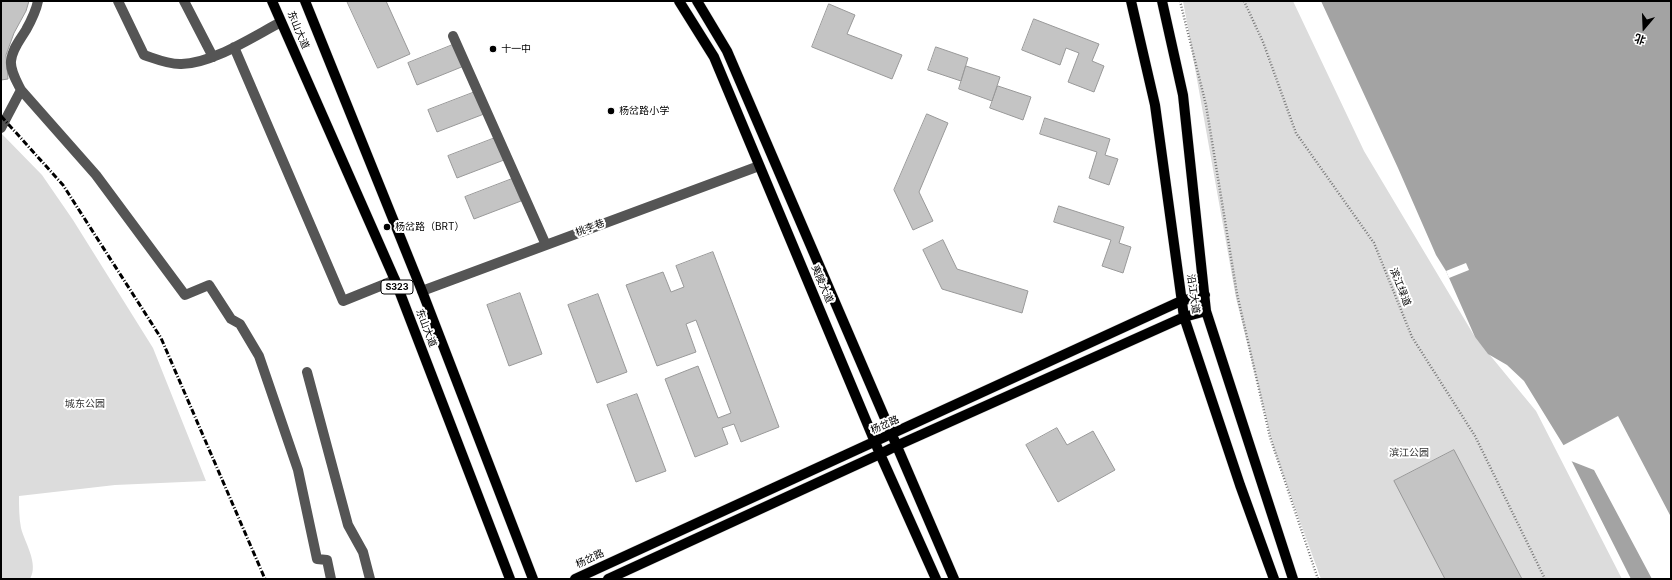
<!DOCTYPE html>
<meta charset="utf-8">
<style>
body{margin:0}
#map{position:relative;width:1672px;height:580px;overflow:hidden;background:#fff;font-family:Inter,"Noto Sans SC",sans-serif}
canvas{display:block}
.frame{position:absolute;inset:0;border:2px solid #000;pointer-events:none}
.north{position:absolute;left:1624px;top:8px;width:40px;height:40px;-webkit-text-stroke:3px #fff;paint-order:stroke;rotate:199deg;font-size:11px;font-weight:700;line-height:16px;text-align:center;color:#000}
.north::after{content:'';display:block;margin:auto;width:14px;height:18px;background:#000;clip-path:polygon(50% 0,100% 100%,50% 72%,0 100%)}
</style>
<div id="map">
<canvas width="1672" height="580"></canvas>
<div class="frame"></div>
<div class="north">北</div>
</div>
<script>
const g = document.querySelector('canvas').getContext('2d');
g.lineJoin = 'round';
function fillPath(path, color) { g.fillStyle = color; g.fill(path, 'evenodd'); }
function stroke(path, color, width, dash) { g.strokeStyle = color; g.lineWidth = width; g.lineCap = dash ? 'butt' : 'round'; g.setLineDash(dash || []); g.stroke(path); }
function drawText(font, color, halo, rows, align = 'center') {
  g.font = font + ' Inter,"Noto Sans SC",sans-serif'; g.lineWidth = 4; g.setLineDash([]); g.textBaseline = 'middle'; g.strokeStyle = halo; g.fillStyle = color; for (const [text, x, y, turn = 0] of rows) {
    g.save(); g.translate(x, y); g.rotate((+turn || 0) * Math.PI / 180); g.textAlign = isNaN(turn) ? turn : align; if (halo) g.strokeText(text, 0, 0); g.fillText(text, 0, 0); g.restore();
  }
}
const green = new Path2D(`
 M1183 1H1293L1364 151 1475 337 1536 411 1622 579H1321L1274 450 1236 298Z
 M1 133 42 175 73 220 153 348 206 481 115 485 19 496C19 506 19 518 21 528 25 543 39 564 30 579H1Z`);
const water = new Path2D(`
 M1321 1H1671V579H1631L1564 446 1524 381 1507 365 1488 354 1475 337 1446 271 1436 255 1398 168Z`);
const pier = new Path2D(`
 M1466 263 1469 270 1449 278 1446 271Z
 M1618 416 1671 517V579H1652L1594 470 1571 461 1570 462 1562 446Z`);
const building = new Path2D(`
 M1 1H29L26 11 14 33 6 55 8 79 1 80Z
 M347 1H386L410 54 378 68Z
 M829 4 855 15 847 34 902 55 892 79 812 47Z
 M1034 19 1099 44 1092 61 1104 66 1094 92 1068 82 1079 53 1066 48 1060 65 1022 50Z
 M455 44 464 66 417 85 408 63Z
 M936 47 968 58 961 81 928 70Z
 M966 66 1000 77 992 101 959 89Z
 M998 86 1031 97 1023 120 990 108Z
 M475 92 484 114 437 132 428 110Z
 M927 114 948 123 919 192 933 221 913 230 894 190Z
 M1045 118 1110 139 1105 155 1118 159 1109 185 1089 178 1097 152 1040 134Z
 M495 138 504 160 457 178 448 156Z
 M512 179 521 201 474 219 465 197Z
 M1059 206 1124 227 1119 243 1131 247 1123 273 1102 266 1111 240 1054 222Z
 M943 240 957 269 1028 291 1022 313 942 289 923 250Z
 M713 252 779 427 741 442 734 424 722 428 728 444 695 457 665 379 698 366 718 418 731 413 696 320 686 324 696 352 657 366 626 285 663 272 671 292 684 287 676 266Z
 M520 293 542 354 509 366 487 305Z
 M598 294 627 372 597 383 568 305Z
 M637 394 666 471 636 482 607 405Z
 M1057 428 1067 445 1093 431 1115 470 1058 502 1026 445Z
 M1454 450 1522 579H1445L1394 481Z`);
const path = new Path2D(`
 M1180 1 1206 105 1237 294 1270 437 1318 579
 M1244 1 1263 42 1296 133 1374 243 1412 337 1475 436 1545 579`);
const minor = new Path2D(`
 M38 1C36 11 31 21 26 30 20 40 12 49 11 61 10 71 17 82 21 90L96 175 185 295 209 285 231 319 240 324 259 356 298 470 317 559 327 560 331 579
 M118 1 144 55C156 59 167 64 180 64 210 65 254 36 281 22
 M184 1 213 57
 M453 36 546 245
 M234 47 343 301 395 280
 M1 128 21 90
 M422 291 759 166
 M307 372 348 525 363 552 370 579`);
const major = new Path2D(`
 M272 1 395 280 510 579
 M305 1 422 291 533 579
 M679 1 714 57 880 454 936 579
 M697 1 727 51 954 579
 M1131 1 1155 105 1184 317 1240 485 1274 579
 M1162 1 1183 95 1206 311 1293 579
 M575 579 1181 301 1205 295
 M608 579 880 454 896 446 1184 317 1206 311`);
const rail = new Path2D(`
 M1 116 63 185 161 338 265 579`);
const markers = [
 [493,49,4,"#000"],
 [611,111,4,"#000"],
 [387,227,4,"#000"]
];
const shields = [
 [397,287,32]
];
const shieldNames = [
 ["S323",397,287]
];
const streetNames = [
 ["东山大道",298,30,67],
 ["桃李巷",590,228,-20],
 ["夷陵大道",822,284,67],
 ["滨江绿道",1400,287,68],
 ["沿江大道",1193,294,82],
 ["东山大道",426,328,69],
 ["杨岔路",885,425,-24],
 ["杨岔路",590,559,-25]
];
const poiNames = [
 ["十一中",501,49],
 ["杨岔路小学",619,111],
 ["杨岔路（BRT）",395,227]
];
const parkNames = [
 ["城东公园",85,404],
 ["滨江公园",1409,453]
];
fillPath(green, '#dcdcdc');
fillPath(water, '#a3a3a3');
fillPath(pier, '#fff');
fillPath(building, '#c4c4c4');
stroke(building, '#999', 1);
stroke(major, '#dbdbdb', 11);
stroke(path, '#777', 2.5, [1, 2]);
stroke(minor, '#555', 10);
stroke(major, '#000', 10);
stroke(rail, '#000', 3, [6, 2, 1, 2]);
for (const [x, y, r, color] of markers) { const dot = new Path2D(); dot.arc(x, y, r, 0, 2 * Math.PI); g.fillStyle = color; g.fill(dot); stroke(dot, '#fff', 1.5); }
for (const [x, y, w] of shields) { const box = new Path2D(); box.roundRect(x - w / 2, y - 7, w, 14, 3); g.fillStyle = '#fff'; g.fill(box); stroke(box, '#000', 1); }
drawText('bold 9px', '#000', null, shieldNames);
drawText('10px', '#000', '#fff', streetNames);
drawText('10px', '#000', '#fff', poiNames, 'left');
drawText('10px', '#333', '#fff', parkNames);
</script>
